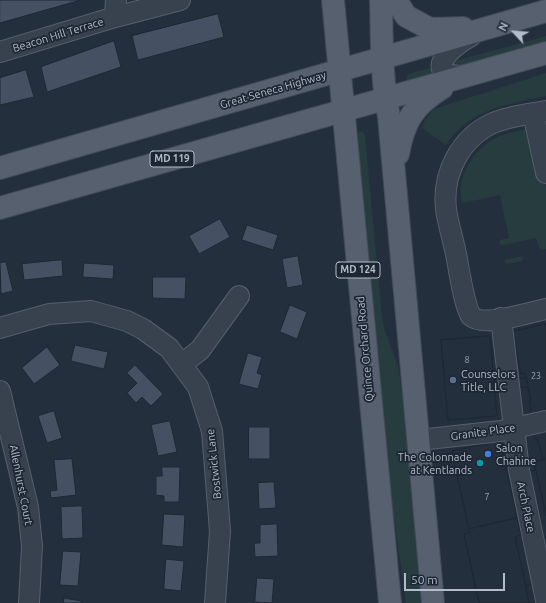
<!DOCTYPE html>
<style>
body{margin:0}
#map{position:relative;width:546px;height:603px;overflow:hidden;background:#242f3e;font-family:Ubuntu,sans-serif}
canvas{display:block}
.north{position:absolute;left:494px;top:12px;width:40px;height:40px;-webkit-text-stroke:3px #1d2633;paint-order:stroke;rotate:296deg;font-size:11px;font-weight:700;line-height:16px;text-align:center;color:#b4bcc9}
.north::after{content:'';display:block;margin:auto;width:14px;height:18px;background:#b4bcc9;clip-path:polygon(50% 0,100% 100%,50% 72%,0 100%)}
.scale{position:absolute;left:404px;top:573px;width:101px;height:18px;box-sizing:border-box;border:2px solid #b4bcc9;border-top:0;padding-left:5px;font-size:12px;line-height:14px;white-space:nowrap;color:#b4bcc9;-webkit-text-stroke:3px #1d2633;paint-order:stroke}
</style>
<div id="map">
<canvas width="546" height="603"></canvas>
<div class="north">N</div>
<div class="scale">50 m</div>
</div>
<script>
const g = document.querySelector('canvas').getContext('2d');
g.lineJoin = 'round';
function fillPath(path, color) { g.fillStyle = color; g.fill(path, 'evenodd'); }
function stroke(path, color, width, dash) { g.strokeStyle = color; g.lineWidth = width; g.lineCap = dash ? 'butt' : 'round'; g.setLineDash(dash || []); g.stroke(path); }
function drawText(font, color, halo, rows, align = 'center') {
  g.font = font + ' Ubuntu,sans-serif'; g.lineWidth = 3.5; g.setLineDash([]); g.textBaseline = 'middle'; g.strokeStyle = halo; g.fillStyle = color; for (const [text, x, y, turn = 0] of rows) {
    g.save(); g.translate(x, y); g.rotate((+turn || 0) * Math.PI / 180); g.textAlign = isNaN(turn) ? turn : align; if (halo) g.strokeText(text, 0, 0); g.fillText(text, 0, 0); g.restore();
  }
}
const green = new Path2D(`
 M546 36V45L409 81 406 79 408 74Z
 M546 73V96C508 104 469 109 446 145L422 128 425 120 434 109Z
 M528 129 533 130 546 188V249L540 250 536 238 504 245 499 244 500 240 509 238 500 195 463 203C453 180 475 149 495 138 505 133 517 131 528 129Z
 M362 131 365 135 382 317 384 328 398 366 403 398 421 603H406L387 467 357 146 358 133Z
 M522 256 524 258 522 261 507 264 504 262 505 260Z`);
const building = new Path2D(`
 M0 0H81L0 23Z
 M218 14 224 37 138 60 132 36Z
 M114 41 121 67 47 92 41 67Z
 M26 70 34 97 0 105V78Z
 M220 219 230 237 199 254 189 236Z
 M247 225 278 235 273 250 242 240Z
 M298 256 303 285 287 288 282 259Z
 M62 260 63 276 24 280 22 264Z
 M6 262 13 291 1 294 0 263Z
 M84 263 114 265 113 279 83 277Z
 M153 277H186L185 299 153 298Z
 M290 305 307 312 297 339 280 332Z
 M546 324V516L536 470 508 476 521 535 515 537 526 586 546 581V603H479L464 534 469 533 452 451 500 441 506 468 543 460 540 447H539L537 438 535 439 529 411 531 410 529 401H531L528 387 495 389 497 416 448 420 441 340 490 336 494 381 526 378 525 373 521 374 512 332Z
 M546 324V421L532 424 529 411 531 410 529 401H531L525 373 521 374 512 332Z
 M490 336 497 416 448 420 441 340Z
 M75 345 108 352 104 369 71 361Z
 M47 347 60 365 34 384 22 368Z
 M248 353 262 357 257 373 262 375 258 389 239 384Z
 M135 365 163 394 151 406 142 397 136 403 127 393 137 383 127 373Z
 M526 378 528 387 495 389 494 381Z
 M54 411 62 438 47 443 38 416Z
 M170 421 177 452 158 456 151 425Z
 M546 421V459L543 460 540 447H539L537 438 535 439 532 424Z
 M249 427H270V459H249Z
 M500 441 517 518 469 529 452 451Z
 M72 459 76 495 51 498 50 491 57 490 54 460Z
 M546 459V516L534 462Z
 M534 462 536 470 508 476 506 468Z
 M162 467H180L179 502H164V496L156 495V476H162Z
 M274 482 276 508 259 509 258 483Z
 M82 506 83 538 62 539 61 507Z
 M164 514 185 515 183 547 162 545Z
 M517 518 521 535 515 537 529 603H479L464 534 469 533V529Z
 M277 524 278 556 255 557 254 543H260V525Z
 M63 551 81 552 78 586 60 585Z
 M166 559 184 561 181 591 164 589Z
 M257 578 274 579 272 603 255 602Z
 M546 581V603H529L526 586Z
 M64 598 81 601V603H64Z`);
const minor = new Path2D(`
 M116 0 115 17 180 0
 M0 52 115 17
 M467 76C420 77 448 48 471 36
 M546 111C529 114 509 116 493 123 460 138 442 174 446 209 448 224 453 239 456 254 459 269 464 305 471 316 484 328 529 312 546 309
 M533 113 546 173
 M501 318 519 470 546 600
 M0 328 49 314 91 311 127 321 143 329 169 348 198 387 212 431 220 531 215 603
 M182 364 200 350 239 296
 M0 391 28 507 32 546 29 603
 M419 440 501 431 546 421`);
const major = new Path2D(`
 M333 0 390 603
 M381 0C382 39 381 78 389 117L433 603
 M396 0 406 16 430 29 463 28
 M398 154C404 121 413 106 442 88
 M0 168 546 11
 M0 208 546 53`);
const markers = [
 [453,380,4,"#5c6f8a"],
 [488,454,4,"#3f7fe0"],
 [480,463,4,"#0f9aa8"]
];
const numberNames = [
 ["8",467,360],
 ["23",536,376],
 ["7",487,497]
];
const shields = [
 [172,159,44],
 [358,270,44]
];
const shieldNames = [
 ["MD 119",172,159],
 ["MD 124",358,270]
];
const streetNames = [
 ["Beacon Hill Terrace",58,35,-17],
 ["Great Seneca Highway",273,90,-16],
 ["Quince Orchard Road",365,349,-95],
 ["Granite Place",483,432,-8],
 ["Bostwick Lane",214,464,-96],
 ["Allenhurst Court",21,485,79],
 ["Arch Place",526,507,78]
];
const poiNames = [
 ["Counselors",461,374],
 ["Title, LLC",461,387],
 ["Salon",496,448],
 ["Chahine",496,461],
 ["The Colonnade",472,457,"right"],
 ["at Kentlands",472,470,"right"]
];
fillPath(green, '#263c3f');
fillPath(building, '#455162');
stroke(building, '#1f2835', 1);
stroke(minor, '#565f6c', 22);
stroke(major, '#414a57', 24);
stroke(minor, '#38414e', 20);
stroke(major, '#56606e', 22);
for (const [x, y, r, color] of markers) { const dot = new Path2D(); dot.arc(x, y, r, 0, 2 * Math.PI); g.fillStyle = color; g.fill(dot); stroke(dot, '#1d2633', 1.5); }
drawText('9px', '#98a1af', null, numberNames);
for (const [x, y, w] of shields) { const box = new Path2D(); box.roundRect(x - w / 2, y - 8, w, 16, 3); g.fillStyle = '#1d2633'; g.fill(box); stroke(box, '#b4bcc9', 1); }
drawText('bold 10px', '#b4bcc9', null, shieldNames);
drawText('11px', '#b4bcc9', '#1d2633', streetNames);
drawText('11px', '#b4bcc9', '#1d2633', poiNames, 'left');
</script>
